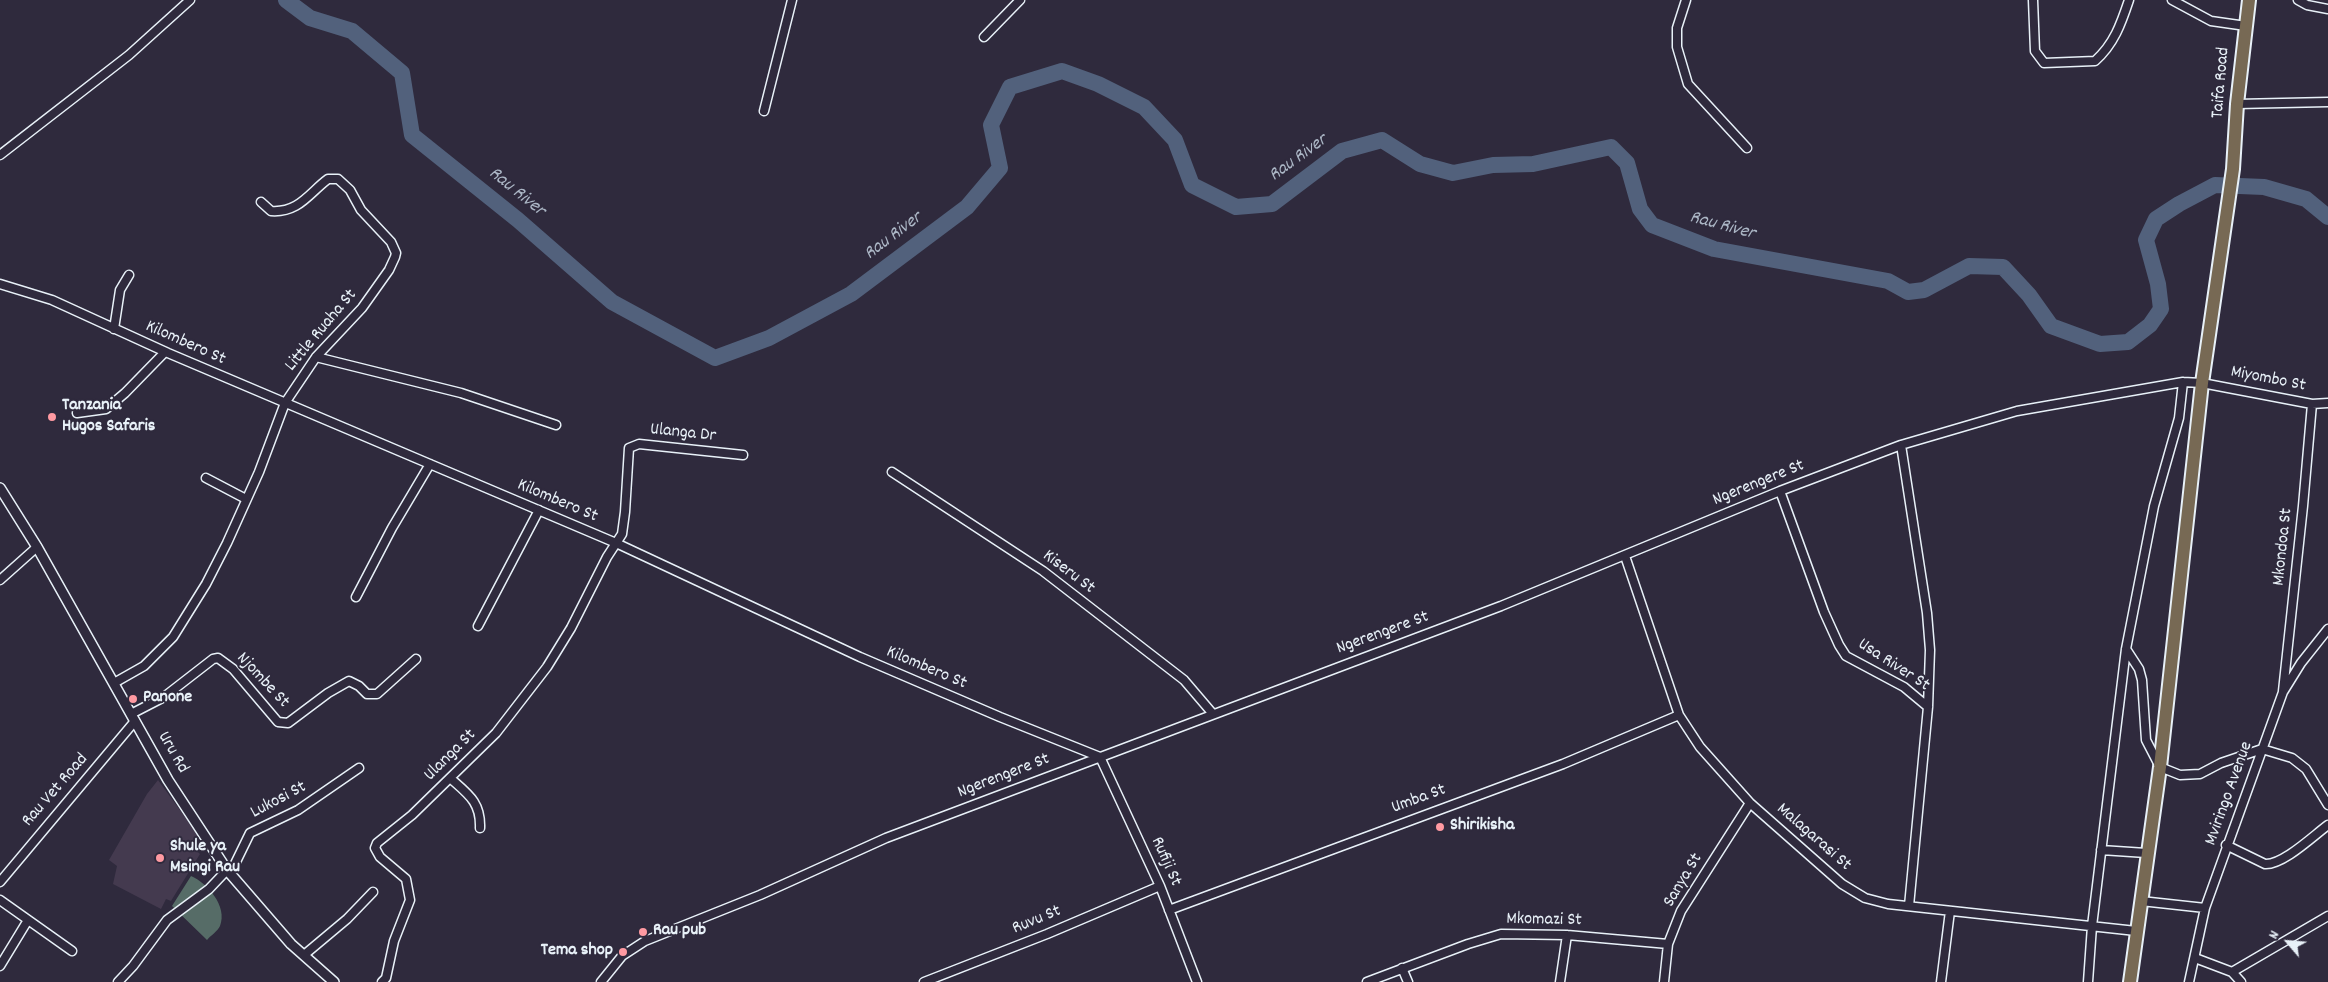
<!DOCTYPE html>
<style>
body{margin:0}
#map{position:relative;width:2328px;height:982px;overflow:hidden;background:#2f2a3d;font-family:Dekko,sans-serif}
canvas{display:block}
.north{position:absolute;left:2263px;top:917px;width:50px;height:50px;-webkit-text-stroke:4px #2f2a3d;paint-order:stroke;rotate:297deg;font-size:14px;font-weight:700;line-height:20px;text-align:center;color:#e8f1f8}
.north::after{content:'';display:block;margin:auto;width:18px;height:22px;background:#e8f1f8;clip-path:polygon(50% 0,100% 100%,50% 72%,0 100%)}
</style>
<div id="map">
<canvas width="2328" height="982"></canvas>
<div class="north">N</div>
</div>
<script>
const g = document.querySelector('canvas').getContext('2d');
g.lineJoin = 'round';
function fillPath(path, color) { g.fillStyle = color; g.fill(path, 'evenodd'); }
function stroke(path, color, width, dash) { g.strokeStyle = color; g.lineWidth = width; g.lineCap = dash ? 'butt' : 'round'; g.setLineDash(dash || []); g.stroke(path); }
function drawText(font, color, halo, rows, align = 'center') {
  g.font = font + ' Dekko,sans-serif'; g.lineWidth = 4; g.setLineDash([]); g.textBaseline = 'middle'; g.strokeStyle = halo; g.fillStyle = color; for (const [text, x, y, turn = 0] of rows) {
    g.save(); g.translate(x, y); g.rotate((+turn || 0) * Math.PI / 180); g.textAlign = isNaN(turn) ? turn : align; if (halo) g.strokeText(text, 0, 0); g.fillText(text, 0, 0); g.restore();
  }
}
const built = new Path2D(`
 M158 780 199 836 190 845 200 854 171 901 166 899 161 909 113 884 117 866 109 860 147 794Z`);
const green = new Path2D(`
 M191 876C207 883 228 906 220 926 218 931 210 936 207 940L172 906Z`);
const river = new Path2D(`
 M286 0 310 18 352 31 402 73 412 135 518 220 612 302 715 358 769 338 851 294 967 207 1000 168 991 125 1010 87 1062 71 1098 84 1144 107 1175 140 1192 185 1236 207 1272 204 1342 151 1382 140 1420 164 1453 173 1493 165 1533 164 1611 147 1627 163 1640 209 1652 225 1714 249 1888 281 1908 292 1924 290 1969 266 2003 267 2029 295 2051 326 2100 344 2128 342 2150 325 2161 309 2158 284 2146 240 2156 219 2179 204 2215 185 2264 187 2306 199 2328 217`);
const minor = new Path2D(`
 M1686 0 1677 28V47L1688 84 1747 148
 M2033 0 2035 51 2044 63 2095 61C2114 44 2121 24 2129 0
 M2172 0 2211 21 2246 26
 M2298 0 2307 5 2328 9
 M984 37 1020 0
 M2237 104 2328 102
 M764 111 792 0
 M0 155 129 55 190 0
 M0 284 52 300 168 353 616 543 860 657 1000 717 1100 757 1160 886 1197 982
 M114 329 120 290 129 275
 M316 357 461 393 556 425
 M77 413 106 409 125 393 165 352
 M1901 445 1927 613 1930 650 1928 707 1909 906
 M892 472 1043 571 1184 680 1213 714
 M206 478 246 499
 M1780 491 1824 612 1839 645 1846 656 1904 687 1928 707
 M1625 556 1679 715 1700 747 1750 803 1842 884 1865 898 1888 904 2136 931
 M0 580 37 547
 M356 597 392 528 430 464
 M478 626 539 510
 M2126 649 2139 669 2142 680 2146 740 2160 767 2180 775 2200 774 2221 763 2262 749 2292 758 2306 769 2328 805
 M114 683 144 666 173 637 206 584 227 543 259 472 285 403 316 357 362 308 389 270 395 257 396 253 391 242 361 210 350 190 338 179H328C309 193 299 213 271 211L261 202
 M2283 691 2303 506 2312 404
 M131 714 164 697 213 659 218 658 233 669 278 722 288 723 328 693 349 681 359 686 367 694H377L416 659
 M450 778C468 794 481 802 480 828
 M2226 845 2265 864C2283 865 2313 836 2328 825
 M2101 850 2146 853
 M230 874 250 833 298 810 359 768
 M0 882 135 721
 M0 900 72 951
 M2141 901 2205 908
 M1169 910 1563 764 1679 715
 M304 955 347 919 373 892
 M2195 958 2232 972 2241 982
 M0 966 28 920
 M1402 968 1408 982
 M2232 972 2328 916
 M118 982 133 966 167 920 209 889 227 870
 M382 982 386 978 394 941 410 900 406 879 380 857 375 848 377 843 412 815 496 733 547 667 571 628 607 557 622 534 625 512 629 448 639 444 743 455
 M601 982 622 956 645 941 760 895 886 838 1501 606 1780 491 1901 445 2017 411 2183 382 2202 383 2312 404 2328 403
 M924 982 1047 934 1160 886
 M1367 982 1468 944 1501 934 1567 935 1668 944
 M1560 982 1567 935
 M1664 982 1668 944 1681 911 1750 803
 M1941 982 1950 911
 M2088 982 2092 926 2126 649 2154 506 2179 418 2183 382
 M2189 982 2205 908 2283 692 2301 663 2328 629`);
const tertiary = new Path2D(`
 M0 488 37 547 168 780 227 870 291 944 334 982`);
const trunk = new Path2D(`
 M2130 982 2160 767 2202 383 2233 169 2237 104 2249 0`);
const markers = [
 [52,417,5,"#ff9aa2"],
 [133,699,5,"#ff9aa2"],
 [1440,827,5,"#ff9aa2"],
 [160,858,5,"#ff9aa2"],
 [643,932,5,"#ff9aa2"],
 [623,952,5,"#ff9aa2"]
];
const streetNames = [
 ["Taifa Road",2222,83,-85],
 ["Little Ruaha St",322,331,-50],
 ["Kilombero St",185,344,24],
 ["Miyombo St",2268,380,11],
 ["Ulanga Dr",683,434,6],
 ["Ngerengere St",1759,484,-22],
 ["Kilombero St",557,502,23],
 ["Mkondoa St",2284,547,-84],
 ["Kiseru St",1068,573,37],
 ["Ngerengere St",1383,634,-20],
 ["Usa River St",1893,666,33],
 ["Kilombero St",926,669,23],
 ["Njombe St",262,681,47],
 ["Uru Rd",172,753,60],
 ["Ulanga St",451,756,-45],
 ["Ngerengere St",1004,777,-21],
 ["Rau Vet Road",56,791,-49],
 ["Mviringo Avenue",2230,794,-70],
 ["Umba St",1419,800,-20],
 ["Lukosi St",279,801,-28],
 ["Malagarasi St",1813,838,41],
 ["Rufiji St",1165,862,66],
 ["Sanya St",1684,881,-59],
 ["Ruvu St",1037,921,-22],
 ["Mkomazi St",1544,921,1]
];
const poiNames = [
 ["Tanzania",62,407],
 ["Hugos Safaris",62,428],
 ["Panone",143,699],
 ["Shirikisha",1450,827],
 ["Shule ya",170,848],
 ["Msingi Rau",170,869],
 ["Rau pub",653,932],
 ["Tema shop",613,952,"right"]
];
const waterNames = [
 ["Rau River",1299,159,-36],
 ["Rau River",516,193,39],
 ["Rau River",1722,227,15],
 ["Rau River",894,237,-37]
];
fillPath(built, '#443a4f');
fillPath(green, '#566c67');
stroke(river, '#52617c', 16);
stroke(minor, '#e8f1f8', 11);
stroke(tertiary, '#e8f1f8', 12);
stroke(trunk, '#e8f1f8', 16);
stroke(minor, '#2f2a3d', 8);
stroke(tertiary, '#2f2a3d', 9);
stroke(trunk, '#776954', 12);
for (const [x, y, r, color] of markers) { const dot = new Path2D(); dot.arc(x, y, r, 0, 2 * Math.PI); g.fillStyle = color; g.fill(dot); stroke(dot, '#2f2a3d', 2); }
drawText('18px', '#e8f1f8', '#2f2a3d', streetNames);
drawText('bold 18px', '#e8f1f8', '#2f2a3d', poiNames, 'left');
drawText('italic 19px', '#acb7c6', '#2f2a3d', waterNames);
</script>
